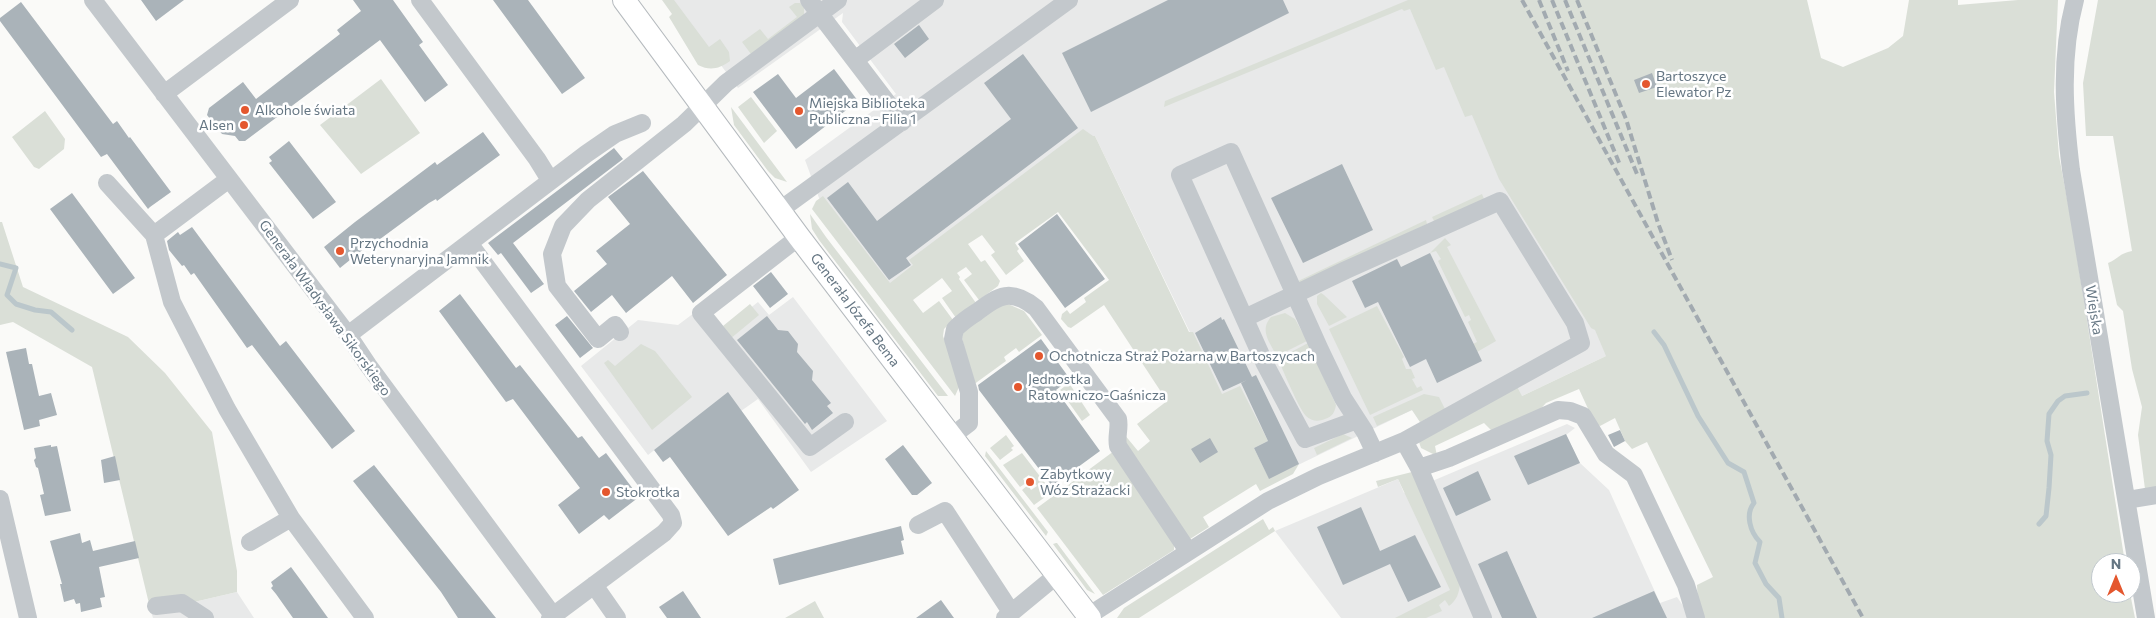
<!DOCTYPE html>
<meta charset="utf-8">
<style>
body{margin:0}
#map{position:relative;width:2156px;height:618px;overflow:hidden;background:#fafaf8;font-family:Commissioner,sans-serif}
canvas{display:block}
.north{position:absolute;left:2091px;top:553px;width:50px;height:50px;box-sizing:border-box;background:#fff;border:1px solid #c1c8cd;border-radius:50%;rotate:0deg;font-size:14px;font-weight:700;line-height:20px;text-align:center;color:#657683}
.north::after{content:'';display:block;margin:auto;width:18px;height:22px;background:#e4572e;clip-path:polygon(50% 0,100% 100%,50% 72%,0 100%)}
</style>
<div id="map">
<canvas width="2156" height="618"></canvas>
<div class="north">N</div>
</div>
<script>
const g = document.querySelector('canvas').getContext('2d');
g.lineJoin = 'round';
function fillPath(path, color) { g.fillStyle = color; g.fill(path, 'evenodd'); }
function stroke(path, color, width, dash) { g.strokeStyle = color; g.lineWidth = width; g.lineCap = dash ? 'butt' : 'round'; g.setLineDash(dash || []); g.stroke(path); }
function drawText(font, color, halo, rows, align = 'center') {
  g.font = font + ' Commissioner,sans-serif'; g.lineWidth = 5; g.setLineDash([]); g.textBaseline = 'middle'; g.strokeStyle = halo; g.fillStyle = color; for (const [text, x, y, turn = 0] of rows) {
    g.save(); g.translate(x, y); g.rotate((+turn || 0) * Math.PI / 180); g.textAlign = isNaN(turn) ? turn : align; if (halo) g.strokeText(text, 0, 0); g.fillText(text, 0, 0); g.restore();
  }
}
const built = new Path2D(`
 M672 0H1450L1630 316 1606 356 1522 396 1420 422 1412 410 1269 479 1237 412 1230 415 1095 136 887 293 819 198 805 160 896 94 842 22 843 13 738 88Z
 M793 297 887 421 811 472 758 399 741 411 728 393 648 455 581 366 638 320 678 325 706 304 725 328 758 302 769 315Z
 M1567 424 1575 428 1566 435 1580 463 1609 490 1660 603 1677 597 1688 613 1708 618H1341L1275 531 1398 479 1404 493Z
 M237 592 254 618H153L151 612Z`);
const green = new Path2D(`
 M662 0H674L709 47 720 39 729 52 730 61C719 69 710 71 698 65L669 17 672 14Z
 M1408 0H1807L1821 58 1843 67 1888 48 1903 36 1909 0H1958V5L2018 0H2058L2054 92 2059 156 2072 225 2125 563H2101V593H2130L2135 618H1702L1698 607 1697 585 1713 577 1647 442 1632 449 1625 441 1615 418 1600 426 1595 424 1579 389 1546 403 1535 415 1494 433 1484 423 1435 446 1437 456 1421 448 1419 442 1516 385 1522 396 1606 356 1595 330 1591 328 1499 179 1472 115 1465 117 1444 67 1436 70 1410 9 1404 11 1402 9 1164 107 1165 101Z
 M2098 0H2156V488L2145 489 2138 435 2142 407 2132 369 2123 311 2117 305 2108 263C2118 259 2120 253 2132 251L2113 136H2086L2083 83Z
 M795 3H800L804 7V15L751 54 742 42 760 29 768 39 797 17 789 7Z
 M381 79 420 133 361 174 320 125Z
 M751 97 777 131 764 143 738 107Z
 M731 107 787 182 775 178 768 171 734 125Z
 M45 111 65 139 64 149 39 169 34 167 12 137Z
 M1083 129 1093 136H1095L1189 332H1193L1222 394 1240 386 1268 441 1254 448 1269 478 1299 464 1293 474 1260 491 1256 484 1203 517 1209 527 1190 539 1121 443 1124 434 1138 451 1150 441 1137 424 1167 401 1104 305 1071 328 1068 327 1061 319 1062 314 1067 310 1070 314 1086 302 1084 298 1109 280 1058 212 1015 243 1019 249 1017 251 1024 261 1006 275 991 255 995 252 982 235 968 244 981 262 985 260 1000 281 998 286 979 300 964 280 972 274 966 267 957 273 960 277 959 279 976 303 956 318 942 298 952 291 942 278 913 300 923 313 939 301 953 320 944 329 943 336 959 382V387L955 396 812 209 816 201 823 196 890 283 913 265 909 260Z
 M1482 194 1484 199 1436 225 1432 217Z
 M810 214 826 237 948 396H938L819 240 812 229Z
 M1426 220 1427 224 1299 284 1294 283Z
 M0 222H2L23 287 128 337 165 373 212 432 237 571V592L151 612 92 367 13 322 0 325Z
 M1445 238 1451 245 1447 247 1496 341 1477 352 1473 344 1477 342 1468 322 1471 320 1469 315 1465 317 1438 261 1441 259 1436 251 1430 253Z
 M1321 293 1324 295 1347 317 1329 326 1317 304V296Z
 M750 304 759 315 730 339 710 312 711 311 723 326Z
 M1008 304 1024 311 1042 335 1019 352 1016 348 1004 357 1006 361 973 385 962 338 963 332 1000 305Z
 M1377 306 1404 357 1402 359 1406 369H1411L1415 378 1412 379 1417 388 1421 386 1423 390 1370 415 1329 329Z
 M1285 313 1295 319 1307 341 1277 356C1270 343 1259 330 1271 317Z
 M1308 343 1336 405C1335 412 1332 417 1325 419 1318 422 1311 421 1306 416 1298 407 1284 372 1278 359Z
 M641 344 655 351 692 397 652 430 604 363 608 360 615 366Z
 M1069 383 1090 415 1082 421 1060 390Z
 M1424 394 1439 397 1445 409 1420 422 1412 410 1377 426 1373 417Z
 M1343 434 1352 438 1317 455 1314 448Z
 M1006 435 1014 446 1011 448 1013 450 1000 460 990 448Z
 M986 451 1048 532 1046 536 985 456Z
 M1114 451 1174 542V550L1103 595 1037 508Z
 M1022 453 1052 492 1034 505 1022 490 1028 485 1031 490 1037 486 1029 475 1023 479 1026 483 1020 487 1003 465Z
 M1412 472 1460 584C1459 593 1457 600 1449 606L1445 600 1439 605 1442 611 1426 618H1395L1450 590 1398 479 1378 487 1376 481Z
 M1263 519 1269 530 1273 527 1275 531 1139 618H1117L1124 608Z
 M1056 543H1057L1095 594 1087 590 1053 544Z
 M815 601 824 618H785Z`);
const stream = new Path2D(`
 M0 264 16 268 7 295 16 304 35 310 51 312 72 330
 M1654 332 1664 345 1698 416 1728 463 1744 472 1754 503C1745 514 1750 532 1760 542L1755 563 1766 584 1779 598 1782 618
 M2039 524 2046 516 2049 488 2051 455 2047 441 2049 414 2058 401 2065 396 2087 393`);
const building = new Path2D(`
 M141 0H184L156 21Z
 M353 0H393L423 42 419 45 448 85 425 102 380 40 245 141H239L235 136 222 134 207 115 209 108 243 82 256 99 340 34 337 30 361 11Z
 M493 0H528L585 78 562 94Z
 M1168 0H1283L1289 13 1091 112 1062 53Z
 M21 2 113 124 117 121 129 138 130 137 171 192 150 207 148 209 107 154 101 157 0 21V18Z
 M919 25 929 39 905 58 894 44Z
 M1023 54 1078 128 906 258 911 265 889 280 827 198 848 182 877 221 1011 119 984 83Z
 M834 69 858 101 796 149 753 92 778 74 796 98Z
 M1652 73 1657 87 1639 93 1634 80Z
 M483 132 500 155 437 201 436 199 429 203 372 245 371 243 340 268 324 247 355 222 435 162 437 165Z
 M289 141 336 202 313 219 269 163 272 161 269 157Z
 M614 148 623 159 513 243 544 284 531 293 501 253 498 255 488 243Z
 M1342 164 1373 230 1303 263 1271 198Z
 M643 171 727 275 693 303 672 276 626 313 612 295 591 312 574 291 607 264 596 251 630 224 608 197Z
 M72 193 135 278 113 294 50 209Z
 M1057 214 1105 279 1065 308 1018 244Z
 M192 227 280 346 286 341 355 431 332 449 252 345 247 348 194 273 191 275 184 265 182 266 169 250 167 241 178 232 180 235Z
 M1430 253 1482 361 1437 383 1426 359 1410 367 1378 302 1365 308 1352 281 1397 259 1401 267Z
 M771 272 788 294 770 308 753 286Z
 M460 294 516 368 520 365 578 438 582 436 599 458 606 453 639 497 609 520 604 515 579 534 558 505 580 488 513 399 506 402 439 311Z
 M567 316 593 348 580 358 555 325Z
 M767 316 778 330 788 331 798 344 797 352 813 371 812 380 831 403 827 406 833 413 812 430 807 422 805 424 737 340Z
 M1221 317 1222 320 1224 319 1252 377 1256 375 1299 464 1269 479 1254 448 1268 441 1241 383 1247 380 1223 391 1195 333Z
 M1041 339 1070 379 1056 390 1100 451 1052 486 979 390 978 385Z
 M26 348 29 364H32L39 396 51 393 57 415 39 420 40 426 24 430 6 352Z
 M728 392 799 490 773 509 771 507 728 536 670 457 663 462 654 450Z
 M1620 430 1625 441 1614 447 1608 435Z
 M1566 434 1580 463 1528 485 1514 456Z
 M1210 438 1218 452 1200 463 1191 449Z
 M51 445V447L57 446 71 511 45 516 40 495 44 494 38 468 36 467 34 460 36 458 34 448Z
 M903 445 932 483 917 495H912L885 459Z
 M115 456 120 480 104 483 101 460Z
 M374 465 467 582 496 618H458L441 592 353 481Z
 M1478 471 1491 500 1456 516 1443 488Z
 M1361 507 1380 551 1415 535 1441 587 1408 602 1390 564 1343 585 1317 527Z
 M901 526 904 540 901 541 904 554 779 585 773 559Z
 M80 533 82 543 90 540 93 551 135 541 139 558 99 567 105 597 100 598 102 607 81 612 80 603 76 604 74 599 64 602 60 584H62L50 541Z
 M1507 551 1524 589 1537 618H1502L1478 564Z
 M291 567 305 586 328 618H293L276 594 271 588 273 586 271 582Z
 M683 591 701 618H667L659 607Z
 M1654 591 1667 618H1592Z
 M941 600 954 618H916Z`);
const minor = new Path2D(`
 M93 0 348 335 368 365 555 618
 M420 0 537 159 550 180
 M809 0 902 122
 M2075 0C2060 56 2064 113 2071 170L2146 618
 M855 60 935 0
 M164 94 290 0
 M229 179 154 235 172 302 227 409 291 518 365 618
 M107 183 154 235
 M780 210 1069 0
 M799 237 701 313 810 447 845 422
 M469 243 671 515 673 523 664 533 550 618
 M1245 318 1346 270 1500 201 1575 323 1581 343 1404 441
 M620 332 615 325 598 339 557 286 552 254 563 226 588 200 684 124 726 83 838 0
 M348 335 586 154 615 134 642 123
 M1357 420 1305 439 1265 364 1180 175 1231 152 1320 350 1343 398 1365 432 1375 453
 M952 436 969 423V392L953 339 955 329C962 322 969 317 977 312 999 295 1011 288 1036 308L1118 419C1120 428 1116 436 1118 446L1188 551
 M1419 468 1483 618
 M0 499 28 618
 M2127 500 2156 495
 M918 525 945 511 1011 612
 M250 542 291 518
 M594 585 617 618
 M156 606 182 603 205 618
 M1088 616 1268 501 1319 476 1404 441 1419 468 1449 458 1558 410 1570 411 1583 416 1606 454 1634 475 1686 585 1696 618
 M1005 618 1057 575`);
const major = new Path2D(`
 M624 0 799 237 1090 618`);
const rail = new Path2D(`
 M1522 0 1863 618
 M1539 0 1568 71
 M1552 0 1620 165
 M1565 0 1637 174
 M1577 0 1626 119 1658 223 1672 260`);
const markers = [
 [1646,84,5,"#e4572e"],
 [245,110,5,"#e4572e"],
 [799,111,5,"#e4572e"],
 [244,125,5,"#e4572e"],
 [340,251,5,"#e4572e"],
 [1039,356,5,"#e4572e"],
 [1018,387,5,"#e4572e"],
 [1030,482,5,"#e4572e"],
 [606,492,5,"#e4572e"]
];
const poiNames = [
 ["Bartoszyce",1656,76],
 ["Elewator Pz",1656,92],
 ["Miejska Biblioteka",809,103],
 ["Publiczna - Filia 1",809,119],
 ["Alkohole świata",255,110],
 ["Alsen",234,125,"right"],
 ["Przychodnia",350,243],
 ["Weterynaryjna Jamnik",350,259],
 ["Ochotnicza Straż Pożarna w Bartoszycach",1049,356],
 ["Jednostka",1028,379],
 ["Ratowniczo-Gaśnicza",1028,395],
 ["Zabytkowy",1040,474],
 ["Wóz Strażacki",1040,490],
 ["Stokrotka",616,492]
];
const streetNames = [
 ["Generała Władysława Sikorskiego",325,308,54],
 ["Generała Józefa Bema",855,310,53],
 ["Wiejska",2094,310,81]
];
fillPath(built, '#e8e9e9');
fillPath(green, '#dadfd7');
stroke(stream, '#bbc7cb', 5);
fillPath(building, '#aab3b9');
stroke(major, '#b5babe', 24);
stroke(minor, '#c3c8cc', 18);
stroke(major, '#fff', 22);
stroke(rail, '#a2aab0', 4, [8, 4]);
for (const [x, y, r, color] of markers) { const dot = new Path2D(); dot.arc(x, y, r, 0, 2 * Math.PI); g.fillStyle = color; g.fill(dot); stroke(dot, '#fff', 2); }
drawText('14px', '#657683', '#fff', poiNames, 'left');
drawText('14px', '#657683', '#fff', streetNames);
</script>
